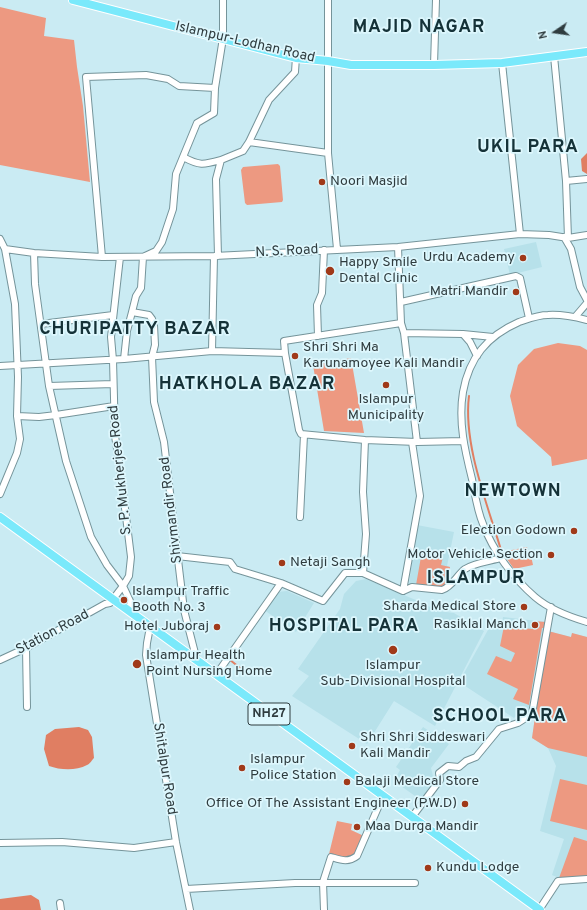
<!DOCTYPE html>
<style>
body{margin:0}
#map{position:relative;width:587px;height:910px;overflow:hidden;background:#caebf3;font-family:Overpass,sans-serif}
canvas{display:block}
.north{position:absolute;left:535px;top:12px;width:40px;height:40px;-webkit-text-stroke:3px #ddf7fd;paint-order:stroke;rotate:257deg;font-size:11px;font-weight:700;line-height:16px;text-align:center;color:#2f3c3f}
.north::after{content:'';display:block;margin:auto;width:14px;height:18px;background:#2f3c3f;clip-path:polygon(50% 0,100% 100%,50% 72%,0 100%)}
</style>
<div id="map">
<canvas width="587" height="910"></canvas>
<div class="north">N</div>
</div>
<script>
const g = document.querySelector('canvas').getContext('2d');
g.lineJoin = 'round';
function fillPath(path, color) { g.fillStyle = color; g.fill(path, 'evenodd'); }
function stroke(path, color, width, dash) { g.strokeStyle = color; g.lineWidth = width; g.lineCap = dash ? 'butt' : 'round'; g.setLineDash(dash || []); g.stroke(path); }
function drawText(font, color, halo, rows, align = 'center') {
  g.font = font + ' Overpass,sans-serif'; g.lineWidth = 3.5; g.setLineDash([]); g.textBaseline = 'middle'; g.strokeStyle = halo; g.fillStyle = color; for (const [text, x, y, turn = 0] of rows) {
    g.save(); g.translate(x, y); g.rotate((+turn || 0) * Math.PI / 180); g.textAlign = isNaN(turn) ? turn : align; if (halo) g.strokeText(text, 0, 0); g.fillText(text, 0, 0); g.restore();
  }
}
const built = new Path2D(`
 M536 242 542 267 510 275 504 249Z
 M417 525 454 532 447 566 450 567 448 583 416 585 409 584Z
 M366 579 418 601 438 611 454 613 484 631 435 726 394 701 367 744 292 696 309 676 298 669 340 609 344 594 356 581Z
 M287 591 314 603 296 632 264 610 277 592Z
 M503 617 546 622 531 713 522 710 514 718 459 682 493 621 502 623Z
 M548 631 571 637 572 633 587 637V876L559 878 552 875 564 839 540 831 556 766 548 748 532 738 535 717 533 716Z
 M423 727 449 744 431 768 435 784 422 801 394 781 400 770 396 767Z`);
const green = new Path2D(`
 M0 7 46 18 44 36 74 40 77 67 83 106 90 182 0 165Z
 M278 164 280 166 283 200 282 202 247 205 245 203 241 170 243 167Z
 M558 343 580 346 587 350V459L552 466 551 457 517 426 510 396 518 365 534 349Z
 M351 358 364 433 324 431 313 365Z
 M527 547 528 551H530L533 565 514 569 502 552Z
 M422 551 443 557 441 565 450 567C449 572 449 579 447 583 443 592 424 586 416 585Z
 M533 621 546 622 545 628H542L529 705 513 699 518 689 487 674 496 656 511 662 515 653 500 646 504 626 532 629Z
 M548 631 571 637 572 633 587 637V757L548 748 532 738 535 717 533 716Z
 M560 779 587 785V830L550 821Z
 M337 821 352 824 351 830 364 836 355 855 346 858 329 854Z
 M574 837 587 841V876L559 878Z`);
const water = new Path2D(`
 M587 153V174L582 171 581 159Z
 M79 727 88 730 92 737 94 758C92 760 90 764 87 765 76 771 60 770 49 766L44 749 46 735 55 729Z
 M31 895 39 900 41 910H0V899Z`);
const stream = new Path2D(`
 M469 396C463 444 487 503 501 550
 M230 660 248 674`);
const minor = new Path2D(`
 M328 0V153L337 249
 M554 56 566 181 568 238
 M502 63 520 234
 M434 65 436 0
 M249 142 328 153
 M183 157C200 166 203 165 221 160
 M566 181 587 179
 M564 237 571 249 580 287 587 300
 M0 239 5 249 15 304 18 377 17 416 20 439 17 453 0 494
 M398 247 401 323 404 333 417 442 463 441
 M5 249 34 253 102 257 214 256 398 247 520 234 549 235 568 238 587 235
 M218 256 216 179 221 160 243 151 249 142 269 100 295 72 296 57
 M102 257 86 77 146 75 168 79 179 86 215 88 223 38V0
 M120 257 111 337 113 360 115 436 120 468 131 557 129 576 123 586 130 601 133 614
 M401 302 516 276 520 278 529 318
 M132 312 149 315 152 319 154 325 155 345 152 357 154 402 164 442 184 610 197 661
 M575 317 587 303
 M587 320C575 317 561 314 548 315 538 315 528 319 519 322 487 336 469 358 463 392 458 422 465 451 472 479 475 494 477 510 483 524 493 551 513 578 535 597 549 609 570 617 587 622
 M401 323 284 341 285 353 299 430 301 434 365 440 417 442
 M41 324 113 315
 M404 333 463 334 470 342 477 356
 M463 334 493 337
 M318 336 317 305 322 293 324 250
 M212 351 214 256
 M124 359 127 331 132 312 136 296 141 288 143 257 156 251 162 242 173 209 176 174 197 123 214 113 215 88
 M0 366 124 359 212 351 285 353
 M49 386 113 384
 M17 416 39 417 56 415 114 406
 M300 517 304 435
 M177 556 230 562 235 569 281 583
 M363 573 366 534 363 492 365 440
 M403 591 420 496 412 442
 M150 627 147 643 146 655 176 842 190 910
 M26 648 27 707
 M0 660 26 648 105 604 110 603 123 586 107 565 91 537 66 461 49 386 35 284 34 253
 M216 675 281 583 323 601 345 573H363L403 591 412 587 442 590C452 587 457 575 465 569 474 563 491 561 501 558
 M412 817 440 780 439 773 448 766 459 767 466 761 476 757 499 729 518 723 532 714 551 607
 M0 843 62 842 134 848 176 842
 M186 889 295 883H415
 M60 903 61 910
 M324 910 323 882 331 857C341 860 348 863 357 856L383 796
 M537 910H539L558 881 587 879`);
const major = new Path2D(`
 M73 0 296 58 328 61 351 65H434L502 63 587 52
 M0 517 540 910`);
const markers = [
 [322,182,4,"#a03919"],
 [523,258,4,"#a03919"],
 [330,271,5,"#a03919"],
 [516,292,4,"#a03919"],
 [295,356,4,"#a03919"],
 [386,385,4,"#a03919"],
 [574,531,4,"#a03919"],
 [551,555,4,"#a03919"],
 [282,563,4,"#a03919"],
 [124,600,4,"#a03919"],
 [524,607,4,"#a03919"],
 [535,625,4,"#a03919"],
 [217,627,4,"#a03919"],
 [393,650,5,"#a03919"],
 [137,664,5,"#a03919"],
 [352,746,4,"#a03919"],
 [242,768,4,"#a03919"],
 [347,782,4,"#a03919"],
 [465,804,4,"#a03919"],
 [357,827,4,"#a03919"],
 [428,868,4,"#a03919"]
];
const shields = [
 [269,714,42]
];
const shieldNames = [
 ["NH27",269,714]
];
const streetNames = [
 ["Islampur-Lodhan Road",245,43,13],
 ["N. S. Road",287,252,-3],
 ["S. P. Mukherjee Road",121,470,-96],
 ["Shivmandir Road",172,510,-97],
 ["Station Road",53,633,-28],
 ["Shitalpur Road",164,769,81]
];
const poiNames = [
 ["Noori Masjid",330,182],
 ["Urdu Academy",515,258,"right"],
 ["Happy Smile",339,263],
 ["Dental Clinic",339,279],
 ["Matri Mandir",508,292,"right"],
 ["Shri Shri Ma",303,348],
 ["Karunamoyee Kali Mandir",303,364],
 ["Islampur",386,400,"center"],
 ["Municipality",386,416,"center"],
 ["Election Godown",566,531,"right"],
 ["Motor Vehicle Section",543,555,"right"],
 ["Netaji Sangh",290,563],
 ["Islampur Traffic",132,592],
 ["Booth No. 3",132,608],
 ["Sharda Medical Store",516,607,"right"],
 ["Rasiklal Manch",527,625,"right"],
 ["Hotel Juboraj",209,627,"right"],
 ["Islampur Health",146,656],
 ["Point Nursing Home",146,672],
 ["Islampur",393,666,"center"],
 ["Sub-Divisional Hospital",393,682,"center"],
 ["Shri Shri Siddeswari",360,738],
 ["Kali Mandir",360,754],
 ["Islampur",250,760],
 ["Police Station",250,776],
 ["Balaji Medical Store",355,782],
 ["Office Of The Assistant Engineer (P.W.D)",457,804,"right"],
 ["Maa Durga Mandir",365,827],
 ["Kundu Lodge",436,868]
];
const districtNames = [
 ["MAJID NAGAR",419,28],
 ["UKIL PARA",528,148],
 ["CHURIPATTY BAZAR",135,330],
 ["HATKHOLA BAZAR",247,385],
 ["NEWTOWN",513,492],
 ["ISLAMPUR",476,579],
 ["HOSPITAL PARA",344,627],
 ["SCHOOL PARA",500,717]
];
fillPath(built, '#b7e1ea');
fillPath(green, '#ed9981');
fillPath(water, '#e07e62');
stroke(stream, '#e07e62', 2);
stroke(minor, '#75949a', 8);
stroke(major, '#fff', 10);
stroke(minor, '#fff', 6);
stroke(major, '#7ae9fb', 8);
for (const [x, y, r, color] of markers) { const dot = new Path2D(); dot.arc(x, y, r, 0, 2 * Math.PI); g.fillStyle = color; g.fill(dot); stroke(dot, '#ddf7fd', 1.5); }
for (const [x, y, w] of shields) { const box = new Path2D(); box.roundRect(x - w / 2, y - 11, w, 22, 3); g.fillStyle = '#ddf7fd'; g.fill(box); stroke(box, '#2f3c3f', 1); }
drawText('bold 13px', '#2f3c3f', null, shieldNames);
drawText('14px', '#2f3c3f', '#ddf7fd', streetNames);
drawText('14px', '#2f3c3f', '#ddf7fd', poiNames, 'left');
g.letterSpacing = '1px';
drawText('bold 18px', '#153238', '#ddf7fd', districtNames);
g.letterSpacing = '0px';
</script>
